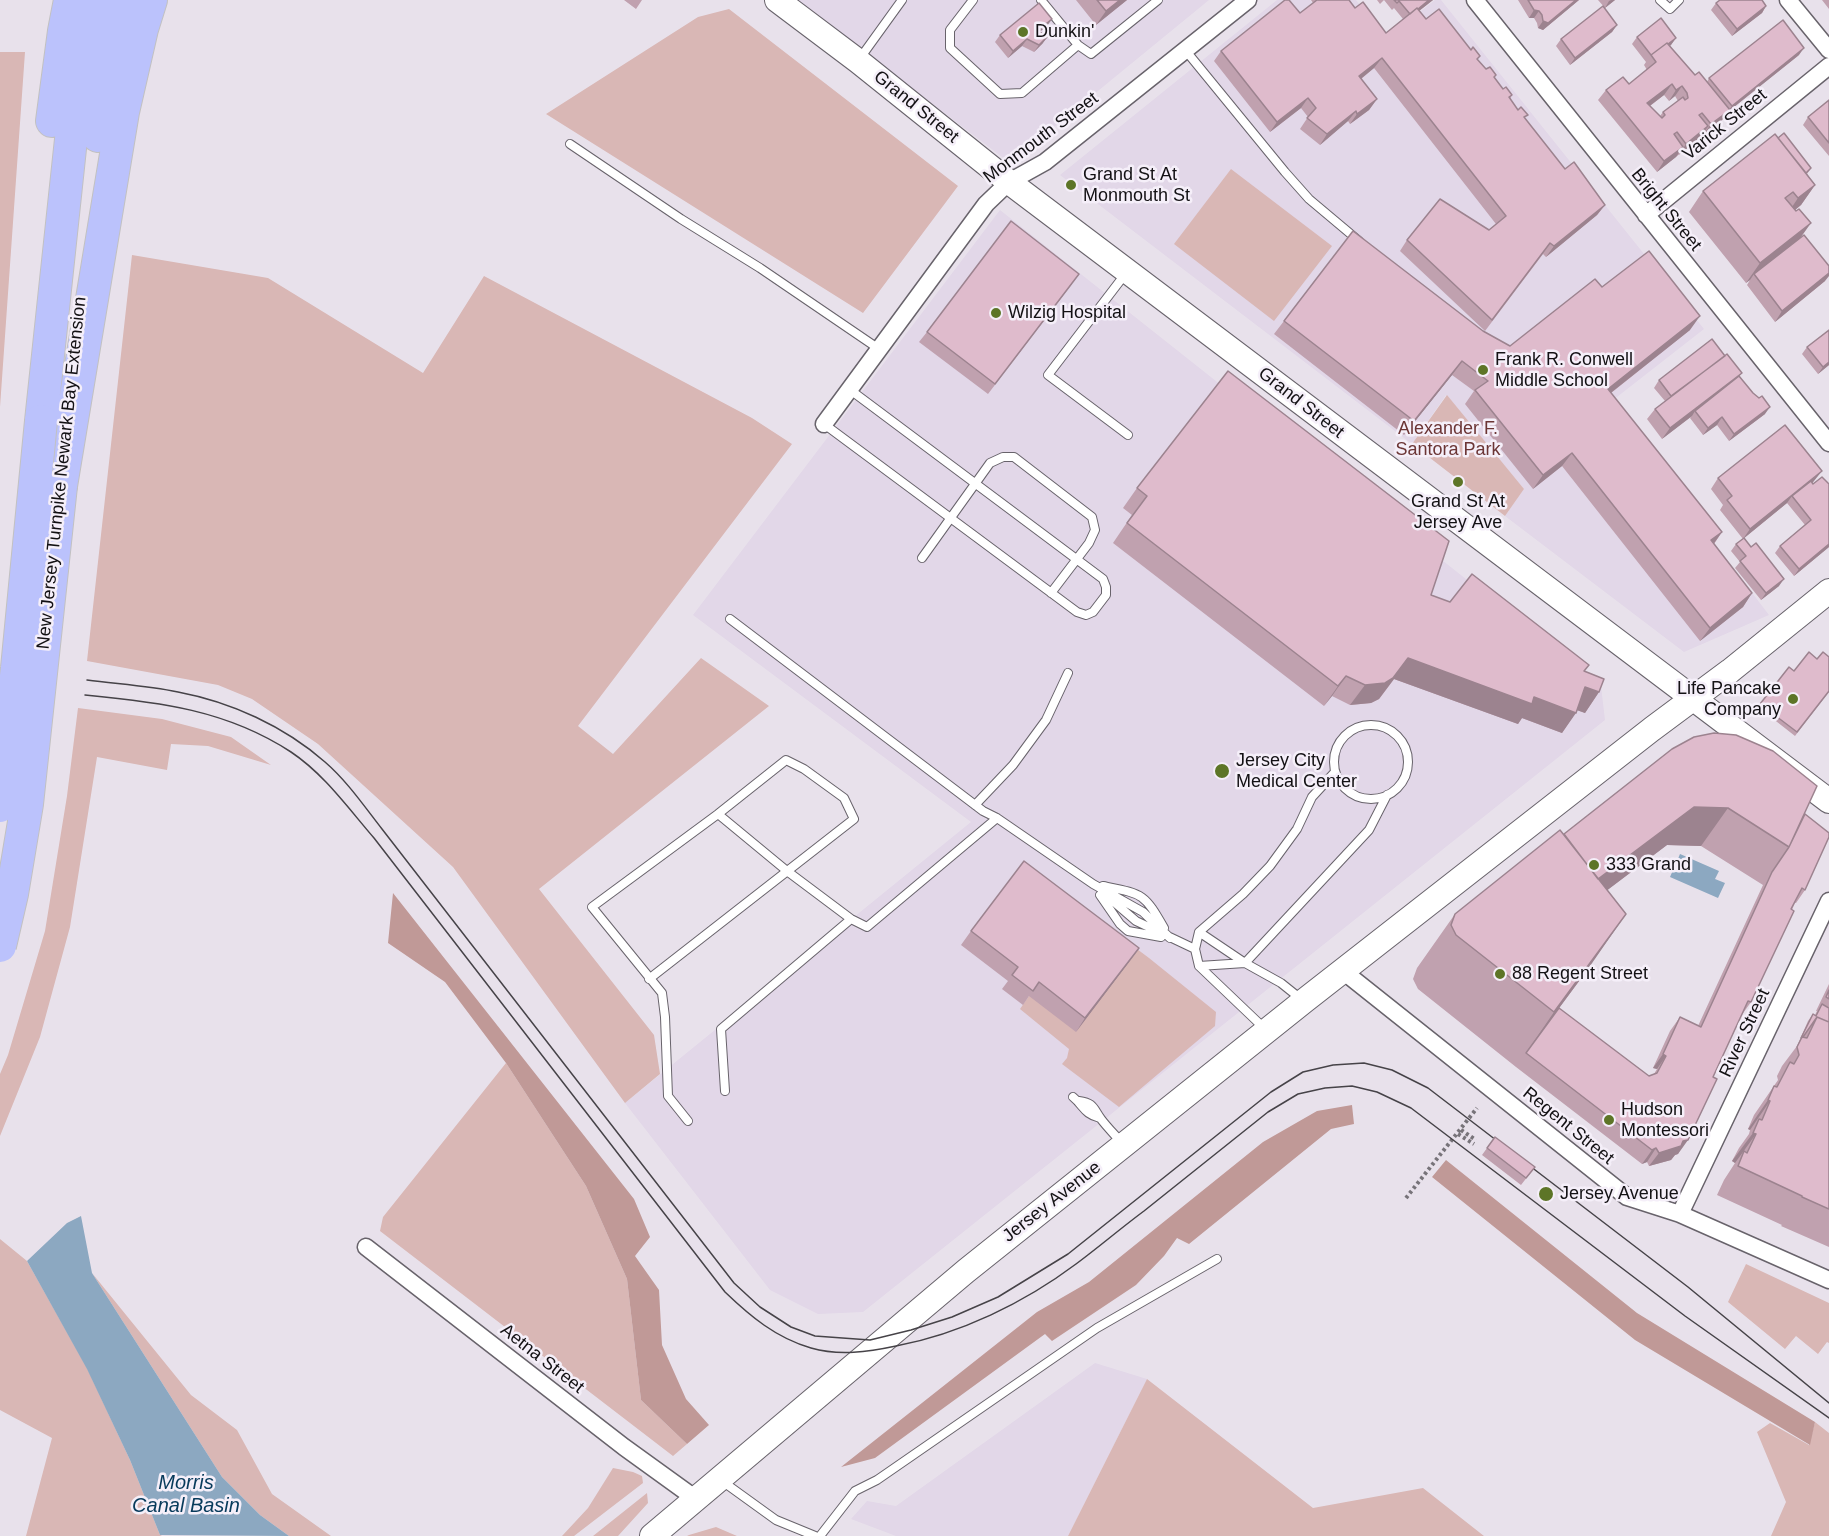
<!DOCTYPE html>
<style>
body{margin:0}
canvas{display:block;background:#e8e1eb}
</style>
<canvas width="1829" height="1536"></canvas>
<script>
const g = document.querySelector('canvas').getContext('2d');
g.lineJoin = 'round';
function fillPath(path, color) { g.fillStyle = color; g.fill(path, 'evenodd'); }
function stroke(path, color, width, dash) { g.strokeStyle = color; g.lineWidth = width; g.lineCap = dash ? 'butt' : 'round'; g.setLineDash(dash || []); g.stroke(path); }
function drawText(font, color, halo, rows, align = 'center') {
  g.font = font + ' Arial,sans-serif'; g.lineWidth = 5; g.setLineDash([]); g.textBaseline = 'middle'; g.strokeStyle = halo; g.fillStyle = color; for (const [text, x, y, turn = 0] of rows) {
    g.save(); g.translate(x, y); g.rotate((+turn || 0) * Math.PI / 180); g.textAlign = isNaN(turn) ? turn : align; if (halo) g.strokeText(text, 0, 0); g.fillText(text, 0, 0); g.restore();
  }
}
const built = new Path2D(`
 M796 0H1209L1010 163Z
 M1277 0H1310L1314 5 1320 0H1356L1386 38 1435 0H1441L1704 329 1608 404 1769 615 1684 652 1505 516 1524 489 1446 395 1412 444 1060 175Z
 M1000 210 1601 686 1605 720 863 1312 818 1314 770 1290 625 1103 971 822 693 615Z
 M1095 1363 1147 1379 1068 1536H896L851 1519 867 1501 896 1506Z`);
const green = new Path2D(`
 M729 9 958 186 863 313 546 114 698 17Z
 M0 52H25L0 407Z
 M1231 169 1332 246 1274 321 1174 244Z
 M132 255 268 278 423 373 484 276 752 418 792 444 578 726 613 754 701 658 769 706 539 889 654 1035 660 1074 625 1103 453 867 318 744 252 699 218 685 87 661Z
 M1447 395 1524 489 1505 516 1412 444Z
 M78 708 162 719 231 737 271 765 208 746 171 744 167 770 97 757 70 927 40 1037 0 1136V1074L8 1055 45 931 67 796Z
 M1038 875 1149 958 1216 1012 1215 1026 1119 1107 1062 1064 1067 1058 1069 1049 1020 1009 1029 996Z
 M506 1063 586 1186 627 1279 641 1400 687 1444 673 1456 380 1231 383 1217Z
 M0 1239 27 1261 87 1368 130 1460 160 1535 162 1536H26L52 1438 0 1410Z
 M1746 1264 1829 1303V1343L1827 1342 1818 1354 1796 1336 1785 1349 1728 1302Z
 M92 1273 191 1395 237 1430 272 1494 331 1536H289L260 1515 222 1477Z
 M1147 1379 1313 1508 1423 1488 1484 1536H1068Z
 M1815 1422 1829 1433V1536H1771L1786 1502 1757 1432 1770 1423 1809 1445Z
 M613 1468 633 1472 642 1476 643 1483 574 1536H562L588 1508Z
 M647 1493 648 1503 618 1536H593Z
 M716 1527 737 1536H687L689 1535Z`);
const forest = new Path2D(`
 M393 893 634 1199 650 1237 635 1256 659 1290 662 1345 686 1399 709 1425 687 1444 641 1400 627 1279 586 1186 506 1063 445 982 388 943Z
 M1352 1105 1354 1124 1331 1129 1189 1244 1177 1238 1164 1256 1136 1285 1052 1341 1045 1334 875 1458 841 1467 1037 1312 1089 1282 1263 1142 1317 1111Z
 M1446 1160 1637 1313 1815 1422 1810 1445 1635 1340 1432 1177Z`);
const water = new Path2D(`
 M1680 854 1719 871 1715 879 1725 883 1718 898 1670 877Z
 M81 1216 92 1273 222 1477 260 1515 289 1536 160 1535 130 1460 87 1369 27 1261 67 1223Z`);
const path = new Path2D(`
 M1461 1130 1476 1140
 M1458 1134 1474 1144
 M1406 1198 1477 1108`);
const lane = new Path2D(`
 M973 0 950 30V48L1000 94 1022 93 1078 45
 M1041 0 1078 45 1091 54 1158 0
 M1660 0 1670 9 1679 0
 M1186 51 1285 172 1309 199 1359 241
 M858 61 902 0
 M570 144 681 219 760 268 879 349
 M1126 273 1048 375 1128 435
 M824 424 1077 612 1086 615 1093 612 1106 595V587L1103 579 849 389
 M922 558 990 463 1003 457H1014L1092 517 1095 530 1089 543 1051 593
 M730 619 983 811 997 818 1093 884 1143 912 1170 938
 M1334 762a37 37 0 1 1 74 0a37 37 0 1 1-74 0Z
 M975 805 1013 765 1046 720 1068 673
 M718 814 787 871 851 919 867 927 997 818
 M1103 886C1143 894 1144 893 1164 928
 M1100 895 1120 924 1128 931 1161 937
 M1107 896 1136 921 1195 949
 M1199 932 1245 963 1281 983 1301 999
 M1199 966 1245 963 1369 830 1387 795
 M649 979 854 819 844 798 804 769 786 760 718 814 592 907 662 993 665 1017 668 1096 688 1121
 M1264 1028 1199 966 1195 949 1199 932 1243 894 1270 866 1297 829 1312 797 1335 772
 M725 1091 721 1029 851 919
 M1073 1097C1084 1106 1084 1114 1100 1118
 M1079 1101C1094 1103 1093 1108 1101 1119 1107 1127 1115 1135 1122 1143
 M722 1481 776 1520 815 1536
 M820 1536 855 1491 877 1480 1097 1328 1217 1259`);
const street = new Path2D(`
 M1475 0 1829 443
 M1788 0 1829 50
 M1646 215 1829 66
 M824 424 986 204 1009 182 1045 162 1248 0
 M1343 971 1627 1197 1680 1214 1829 1280
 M1680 1214 1829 901
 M366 1247 624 1447 696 1499`);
const secondary = new Path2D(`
 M777 0 858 61 1009 182 1829 801
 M652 1536 966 1271 1304 1001 1652 729 1730 671 1829 591`);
const highway = new Path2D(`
 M52 121 64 31 70 0
 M98 136 106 81 122 0
 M41 421 74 111 95 0
 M61 486 123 112 142 29 151 0`);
const tram = new Path2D(`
 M87 680C117 684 148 686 178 692 231 702 284 726 325 762 347 781 364 806 382 829L734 1283 760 1307 791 1327 815 1336 870 1340 911 1330 952 1317 998 1297 1068 1254 1271 1092 1303 1072 1333 1065 1364 1063 1392 1070 1428 1088 1688 1287 1829 1403
 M85 695C159 702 227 710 291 752 324 774 348 808 374 838L725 1292C750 1316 776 1338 811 1348 839 1356 868 1352 896 1346 960 1334 1024 1303 1076 1264 1099 1247 1121 1228 1144 1211 1185 1178 1227 1145 1268 1112L1298 1094 1325 1088 1352 1086 1377 1092 1411 1108 1685 1316 1829 1418`);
const highwayBridge = new Path2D(`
 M0 806 17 668 41 421
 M0 946 12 894 27 804 61 486`);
const wall = new Path2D(`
 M624 0H642L636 9Z
 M1076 0H1127L1096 25Z
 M1311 0H1349L1355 8 1386 33 1403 19 1394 8 1392 10 1384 0 1380 4 1377 0H1433L1419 11 1426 19 1478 60 1486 69 1496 75 1494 78 1503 89 1512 95 1510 99 1518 110 1565 169 1605 205 1597 215 1546 257 1543 254 1485 331 1400 251 1407 240 1489 230 1496 224 1374 68 1361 79 1377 99 1369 110 1350 124 1348 121 1320 145 1300 129 1308 117 1301 108 1270 132 1214 61 1221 51 1300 13 1313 3Z
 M1518 0H1579L1543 30 1538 28 1537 23 1534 18H1529Z
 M1598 0H1615L1605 8Z
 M1822 0H1829V9Z
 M1716 3 1766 6 1762 13 1732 36 1711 10Z
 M1617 25 1612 32 1570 65 1556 46 1561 39Z
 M1047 26 1039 32 1043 43 1034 52 1022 46 1008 58 995 42 1000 35Z
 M1637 37 1676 38 1670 46 1695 75 1707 82 1709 78 1799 55 1729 111 1722 120 1703 134 1701 137 1657 172 1598 100 1606 90 1629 84 1647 70 1644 65 1646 62 1632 44ZM1664 95 1669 101 1675 96 1678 101 1663 112 1660 116 1650 106Z
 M1829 100V156L1803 125 1808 117Z
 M1778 138 1811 168 1807 174 1815 185 1801 205 1795 210 1800 238 1825 281 1775 322 1747 285 1750 280 1746 283 1689 212 1703 191Z
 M1072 284 988 394 919 342 927 332Z
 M1602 287 1690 330 1611 393 1722 532 1714 544 1752 593 1743 607 1700 641 1562 466 1533 489 1465 404 1474 391 1452 375 1404 435 1274 334 1284 321 1483 331 1510 346Z
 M1807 347 1829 365 1818 374 1802 354Z
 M1739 376 1765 414 1729 441 1717 425 1703 435 1690 418 1692 416 1662 439 1647 419 1655 409 1665 401 1654 388 1659 380Z
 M1718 478 1814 481 1812 483 1829 547 1794 576 1775 553 1780 546 1805 525 1787 503 1743 539 1779 586 1761 600 1735 568 1740 562 1731 551 1736 544 1743 539 1720 510 1723 505 1711 489Z
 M1137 488 1431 595 1584 672 1599 692 1585 713 1577 710 1562 733 1522 718 1518 724 1394 679 1379 699 1371 703 1350 705 1332 696 1324 706 1113 543 1132 515 1123 508Z
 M1817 659 1829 692 1795 736 1758 707 1789 667 1794 671Z
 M1672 749 1805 814V890L1796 903H1795L1751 1002 1741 1016 1678 1154 1675 1155 1671 1160 1649 1166 1647 1162 1642 1164 1516 1067 1418 989 1413 979 1417 968 1455 914 1564 834ZM1667 845 1701 846 1763 885 1698 1026 1680 1017 1670 1031 1653 1068 1657 1069 1654 1074 1649 1076 1559 1008 1588 969 1607 890Z
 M971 931 1139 948 1076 1032 1029 996 1023 1005 1002 989 1008 981 961 945Z
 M1829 984V1247L1781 1226 1782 1225 1717 1195 1724 1180 1735 1163 1732 1161 1739 1148 1749 1134 1750 1130 1748 1129 1754 1115 1778 1080 1777 1076 1782 1066 1797 1046 1808 1021 1813 1014 1815 1015 1817 1011H1816Z
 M1495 1137 1535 1167 1521 1185 1482 1155Z`);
const shadedWall = new Path2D(`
 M1120 0H1127L1096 25 1106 11Z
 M1429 0H1433L1405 22 1410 15Z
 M1576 0H1579L1543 30 1538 28 1543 21Z
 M1611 0H1615L1605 8 1609 1Z
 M1766 6 1762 13 1732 36 1737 29Z
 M1534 10 1539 11 1534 18H1529Z
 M1052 19 1047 26 1032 38 1037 31Z
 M1617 25 1612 32 1570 65 1575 58Z
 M1048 36 1043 43 1034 52 1039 45Z
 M1676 38 1671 45 1653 58 1652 56Z
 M1027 39 1022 46 1008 58 1013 51Z
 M1804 48 1799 55 1729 111 1722 120 1703 135 1711 124 1728 111 1732 106Z
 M1382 58 1374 68 1352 86 1359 76Z
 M1672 84 1664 95 1639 114 1647 103Z
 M1682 86 1675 96 1669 101 1676 90Z
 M1308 98 1301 108 1270 132 1277 122Z
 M1377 99 1369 110 1350 124 1357 114Z
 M1356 111 1348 121 1320 145 1327 134Z
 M1708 126 1701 137 1679 155 1686 144Z
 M1683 147 1676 157 1657 172 1664 161Z
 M1815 185 1801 205 1784 219 1798 198Z
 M1605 205 1597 215 1546 257 1554 246Z
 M1811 223 1796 244 1754 274 1750 280 1746 283 1760 263Z
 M1829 273V276L1825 281 1775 322 1782 311Z
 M1700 316 1690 330 1598 403 1608 389Z
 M1462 361 1452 375 1404 435 1414 421Z
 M1829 362V365L1818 374 1823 367Z
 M1742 373 1734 383 1695 411 1692 416 1662 439 1670 428Z
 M1770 407 1765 414 1729 441 1734 434Z
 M1722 417 1717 425 1703 435 1708 428Z
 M1572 453 1562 466 1533 489 1543 475Z
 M1822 471 1814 481 1794 498 1792 496 1787 503 1743 539 1750 529Z
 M1722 532 1712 546 1711 540Z
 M1829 544V547L1794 576 1799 569Z
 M1784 579 1779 586 1761 600 1766 593Z
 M1752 593 1743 607 1700 641 1710 628Z
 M1408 658 1534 697 1576 713 1562 733 1522 718 1518 724 1394 679 1379 699 1371 703 1350 705 1365 685Z
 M1346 676 1332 696 1324 706 1338 686Z
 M1585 687 1599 692 1585 713 1571 708Z
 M1694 807 1728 808 1701 846 1667 845 1560 926 1586 887Z
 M1626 914 1588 969 1526 1053 1554 1012Z
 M1139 948 1129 962 1076 1032 1085 1018Z
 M1663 1054 1666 1056 1657 1069 1653 1068Z
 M1768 1100 1770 1101 1750 1130 1748 1129Z
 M1753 1133 1756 1134 1735 1163 1732 1161Z
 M1688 1140 1678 1154 1675 1155 1671 1160 1649 1166 1659 1153 1683 1141Z
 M1656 1148 1647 1162 1642 1164 1652 1150Z`);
const building = new Path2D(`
 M1097 0H1120L1106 11Z
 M1285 0H1289L1300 13 1317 0H1349L1355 8 1363 2 1386 33 1417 8 1426 19 1439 9 1471 50 1473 47 1480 56 1477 59 1486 69 1490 67 1496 75 1494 77 1503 89 1506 87 1512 95 1509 97 1518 110 1521 107 1528 115 1524 117 1565 169 1574 162 1605 205 1554 246 1550 243 1492 320 1407 240 1440 199 1489 230 1506 216 1382 58 1359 76 1377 99 1357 114 1356 111 1327 134 1307 118 1316 108 1308 98 1277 122 1221 51Z
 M1394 0H1429L1418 9 1417 8 1410 14 1399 1 1397 3Z
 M1528 0H1576L1548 23 1543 21 1542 15 1539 11 1534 10Z
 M1720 0H1762L1766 6 1737 29 1716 3Z
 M1039 3 1052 19 1037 31 1048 36 1039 45 1027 39 1013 51 1000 35Z
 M1603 6 1617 25 1575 58 1561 39Z
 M1661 18 1676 38 1668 44 1667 43 1651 55 1637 37Z
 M1783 20 1804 48 1732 106 1709 78Z
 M1667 43 1695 75 1699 72 1730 110 1711 124 1702 113 1699 115 1708 126 1686 144 1677 132 1674 134 1683 147 1664 161 1606 90 1623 77 1629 84 1656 62 1651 55ZM1672 84 1676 90 1682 86 1687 93 1688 98 1685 100 1683 97 1663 112 1665 115 1662 118 1647 103Z
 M1829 100V143L1808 117Z
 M1784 133 1811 168 1806 173 1778 138Z
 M1775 134 1815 185 1798 198 1793 192 1785 198 1796 211 1799 209 1811 223 1760 263 1703 191Z
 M1011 221 1079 274 995 384 927 332Z
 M1353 231 1483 331 1510 346 1595 279 1602 287 1649 251 1700 316 1608 389 1722 532 1711 540 1752 593 1710 628 1572 453 1543 475 1475 390 1488 381 1462 361 1414 421 1284 321Z
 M1804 235 1829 266V273L1782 311 1754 274Z
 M1829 330V362L1823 367 1807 347Z
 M1712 339 1725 356 1671 396 1659 380Z
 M1727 354 1742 373 1670 428 1655 409Z
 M1228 371 1449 541 1431 595 1450 602 1472 574 1589 665 1584 671 1604 679 1599 692 1585 687 1576 713 1534 697 1532 704 1408 658 1393 678 1385 683 1365 685 1346 676 1338 686 1127 523 1147 496 1137 488Z
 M1739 376 1753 393 1759 398 1762 396 1770 407 1734 434 1722 417 1708 428 1695 411Z
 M1785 425 1822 471 1750 529 1727 500 1732 496 1718 478Z
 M1822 477 1829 484V544L1799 569 1780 546 1811 520 1792 496 1811 481 1813 484Z
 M1744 538 1751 547 1756 543 1784 579 1766 593 1740 561 1746 556 1736 544Z
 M1809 652 1817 659 1823 652 1829 657V691L1797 732 1760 704 1789 667 1794 671Z
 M1714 733 1736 735 1773 751 1817 786 1789 847 1728 808 1694 807 1598 879 1564 834 1672 749 1694 737Z
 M1805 814 1829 833V837L1805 890 1802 888 1791 909 1794 911 1751 1002 1748 1001 1713 1077 1717 1079 1688 1140 1683 1141 1681 1146 1659 1153 1656 1148 1652 1150 1526 1053 1559 1008 1649 1076 1657 1073 1666 1056 1663 1054 1680 1017 1701 1027 1772 872 1789 847Z
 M1560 830 1626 914 1554 1012 1456 935 1451 925 1455 914Z
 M1024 861 1139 948 1085 1018 1039 982 1033 991 1012 975 1018 967 971 931Z
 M1829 990V999L1826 997Z
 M1822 1004 1829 1008V1022L1817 1017 1803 1037 1801 1038 1813 1014 1816 1016Z
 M1817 1017 1829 1022V1209L1802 1197V1196L1738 1166 1744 1151 1747 1153 1756 1134 1753 1133 1759 1119 1762 1120 1770 1101 1768 1100 1774 1086 1777 1087 1790 1062 1794 1064 1799 1055 1797 1047 1802 1037 1807 1038Z
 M1495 1137 1535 1167 1526 1178 1487 1148Z`);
const markers = [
 [1023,32,6,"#5d7527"],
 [1071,185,6,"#5d7527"],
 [996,313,6,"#5d7527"],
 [1483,370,6,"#5d7527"],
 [1458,482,6,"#5d7527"],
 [1793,699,6,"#5d7527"],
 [1222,771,8,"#5d7527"],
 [1594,865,6,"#5d7527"],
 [1500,974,6,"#5d7527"],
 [1609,1120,6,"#5d7527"],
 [1546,1194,8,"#5d7527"]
];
const poiNames = [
 ["Dunkin'",1035,32],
 ["Grand St At",1083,175],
 ["Monmouth St",1083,196],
 ["Wilzig Hospital",1008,313],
 ["Frank R. Conwell",1495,360],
 ["Middle School",1495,381],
 ["Grand St At",1458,502,"center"],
 ["Jersey Ave",1458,523,"center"],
 ["Life Pancake",1781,689,"right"],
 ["Company",1781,710,"right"],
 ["Jersey City",1236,761],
 ["Medical Center",1236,782],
 ["333 Grand",1606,865],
 ["88 Regent Street",1512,974],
 ["Hudson",1621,1110],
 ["Montessori",1621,1131],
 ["Jersey Avenue",1560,1194]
];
const streetNames = [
 ["Grand Street",916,107,39],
 ["Varick Street",1725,125,-39],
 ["Monmouth Street",1041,138,-37],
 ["Bright Street",1666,210,51],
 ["Grand Street",1301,403,38],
 ["New Jersey Turnpike Newark Bay Extension",62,473,-84],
 ["River Street",1745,1033,-65],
 ["Regent Street",1568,1126,39],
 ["Jersey Avenue",1052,1202,-38],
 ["Aetna Street",542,1359,38]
];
const parkNames = [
 ["Alexander F.",1448,429],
 ["Santora Park",1448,450]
];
const waterNames = [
 ["Morris",186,1483],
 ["Canal Basin",186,1506]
];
fillPath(built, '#e2d7e8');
fillPath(green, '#d9b7b5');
fillPath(forest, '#c09997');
fillPath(water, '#8ca8c1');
stroke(lane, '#68636b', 10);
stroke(street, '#68636b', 19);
stroke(secondary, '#68636b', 26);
stroke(highway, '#c2c1c2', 34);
stroke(path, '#777379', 4, [3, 3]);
stroke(lane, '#fff', 8);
stroke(street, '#fff', 16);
stroke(secondary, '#fff', 24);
stroke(highway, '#bbc2fc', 32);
stroke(tram, '#464348', 1.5);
stroke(highwayBridge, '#c2c1c2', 34, []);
stroke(highwayBridge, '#bbc2fc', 32);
fillPath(wall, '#c0a1af');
fillPath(shadedWall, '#9c838f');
fillPath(building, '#dfbbcc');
stroke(building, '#9c838f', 1.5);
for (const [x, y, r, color] of markers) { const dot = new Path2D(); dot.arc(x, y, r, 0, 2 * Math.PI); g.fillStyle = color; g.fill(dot); stroke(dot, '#f5eff9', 2); }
drawText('18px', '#131114', '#f5eff9', poiNames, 'left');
drawText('18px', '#131114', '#f5eff9', streetNames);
drawText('18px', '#6b3535', '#f5eff9', parkNames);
drawText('italic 20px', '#073a5b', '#f5eff9', waterNames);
</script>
